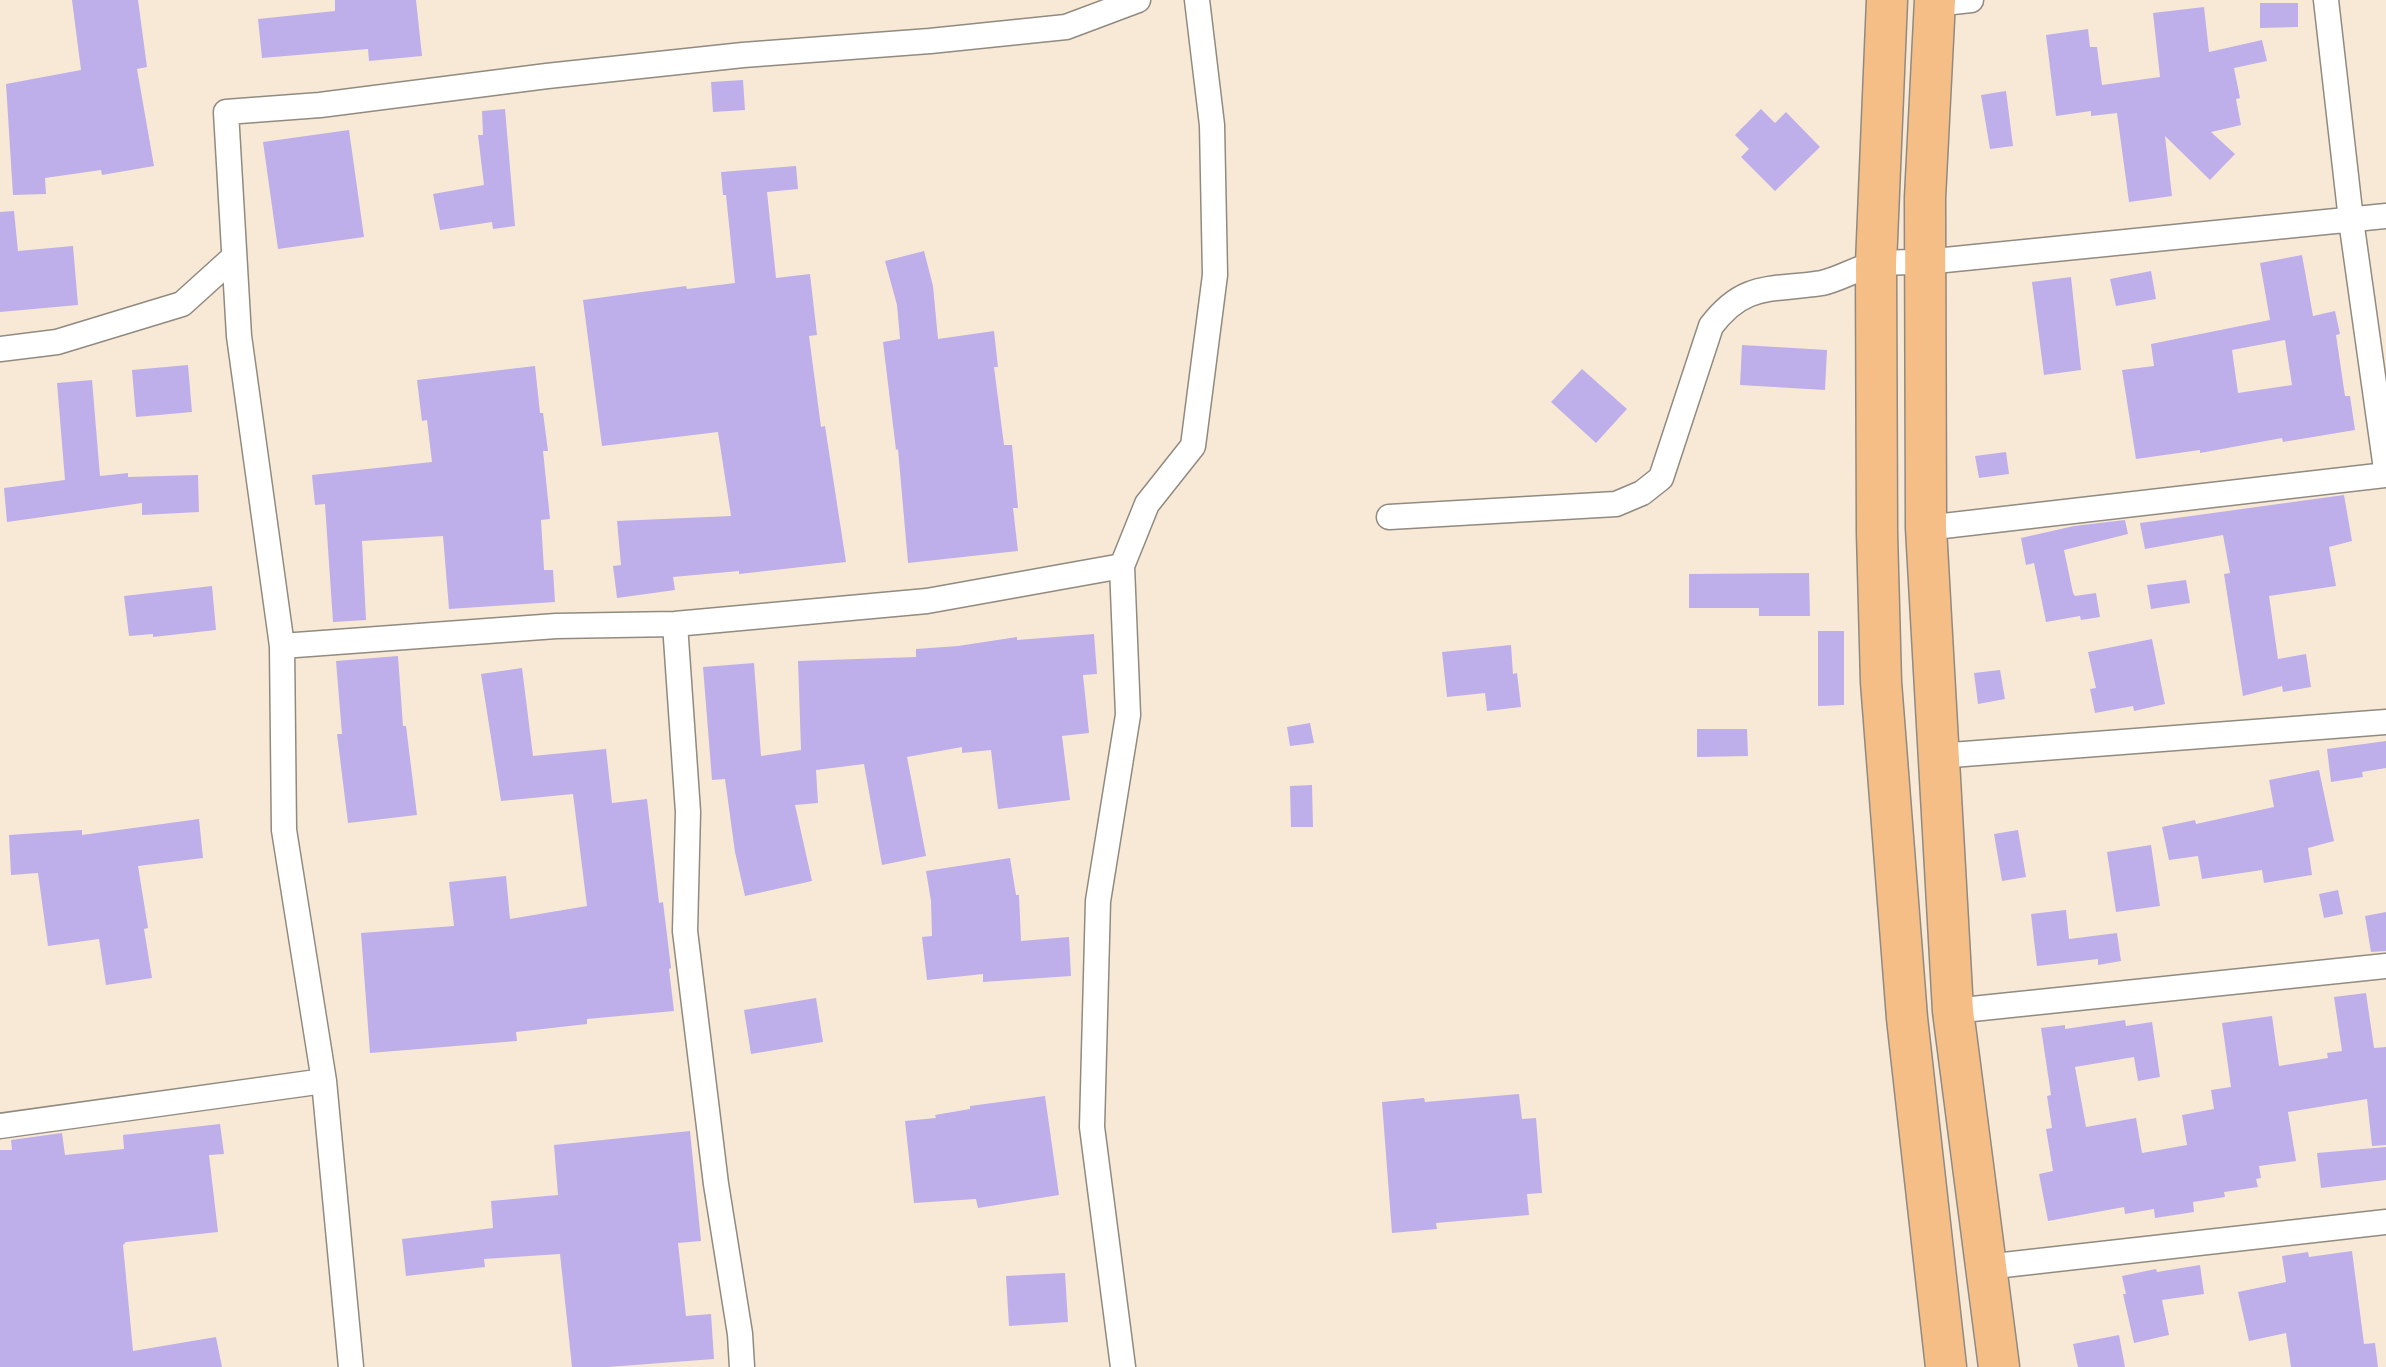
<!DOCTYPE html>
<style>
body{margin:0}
canvas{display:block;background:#f7e9d5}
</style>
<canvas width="2386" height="1367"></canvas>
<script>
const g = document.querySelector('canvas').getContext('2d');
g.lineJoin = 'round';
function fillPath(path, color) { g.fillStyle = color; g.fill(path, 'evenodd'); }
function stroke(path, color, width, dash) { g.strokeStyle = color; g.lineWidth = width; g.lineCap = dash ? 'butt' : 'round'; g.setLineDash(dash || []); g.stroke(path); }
const building = new Path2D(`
 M72 0H138L147 67 137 69 154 166 102 175 101 170 45 178 46 194 13 195 6 84 81 70Z
 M335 0H416L422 56 369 61 368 49 262 58 258 19 335 11Z
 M2260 3H2298V27L2260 28Z
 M2204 7 2209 52 2262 40 2267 61 2234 68 2240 98 2236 99 2241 125 2211 132 2235 154 2210 180 2165 136 2172 196 2129 202 2117 113 2091 116V111L2056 116 2046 35 2088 29 2090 47H2097L2102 85 2160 77 2153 13Z
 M743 80 745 110 713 112 711 82Z
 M2006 91 2013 146 1990 149 1981 95Z
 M505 109 515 226 493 229 492 222 440 230 433 194 484 185 478 135H483L482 111Z
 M1761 109 1775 123 1786 112 1820 147 1775 191 1741 157 1749 149 1735 135Z
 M349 130 364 237 278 249 263 142Z
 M796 166 798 189 767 192 776 278 810 274 817 335 809 336 821 427 825 426 846 562 739 574V571L673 577 675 590 617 598 613 566 621 565 617 521 731 516 718 432 602 446 583 300 686 286 687 289 735 283 726 195H723L721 172Z
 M14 211 18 251 73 246 78 305 0 312V212Z
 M924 251 933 286 938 339 994 331 998 367H994L1004 445H1012L1018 508H1013L1018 551 908 563 898 449 896 450 883 342 900 339 897 305 885 261Z
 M2302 255 2313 316 2335 311 2340 334 2336 335 2345 396H2350L2355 430 2283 442 2282 438 2200 453V450L2136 459 2122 370 2154 366 2151 344 2270 320 2260 263ZM2285 340 2292 385 2238 393 2232 350Z
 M2151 271 2156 299 2116 306 2110 279Z
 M2071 277 2081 370 2044 375 2032 282Z
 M1742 345 1827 350 1825 390 1740 385Z
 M188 365 192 412 136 417 132 370Z
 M535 366 540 413H543L548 451H543L550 519 541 520 544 570H553L555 602 449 609 443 536 362 541 366 620 333 622 325 504 315 505 312 475 432 462 427 420 422 421 417 380Z
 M1582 369 1627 409 1596 443 1551 402Z
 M92 380 100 476 128 473V477L198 475 199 512 142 515V503L7 522 4 488 65 480 57 383Z
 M2006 452 2009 474 1979 478 1975 456Z
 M2344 495 2352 541 2329 547 2336 586 2269 596 2278 659 2306 654 2311 687 2283 692 2282 686 2243 696 2224 574 2230 573 2223 535 2145 549 2140 523Z
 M2125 520 2128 534 2064 550 2073 593 2075 596 2096 593 2100 617 2081 620 2080 616 2046 622 2034 563 2026 565 2021 538 2074 526Z
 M1809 573 1810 616H1759V608H1689V574Z
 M2186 580 2190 603 2151 609 2147 585Z
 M212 586 216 630 153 637V634L129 636 124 596Z
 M1818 631H1844V705L1818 706Z
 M1094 634 1097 674 1083 675 1089 733 1062 736 1070 800 998 809 991 750 962 753V747L907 757 926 856 882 865 864 764 816 770 818 803 795 805 812 881 745 896 735 852 725 779 712 780 703 667 754 663 761 756 801 750 798 661 916 657V649L958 646 1017 637V640Z
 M2152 639 2165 704 2134 711 2133 706 2095 713 2090 689 2096 688 2088 652Z
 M1511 645 1513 674 1517 673 1521 707 1487 711 1485 693 1447 697 1442 652Z
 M398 656 403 726H406L417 815 348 823 337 734H342L336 661Z
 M522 668 533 756 606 749 612 803 647 799 659 903 663 902 671 968 669 969 674 1011 587 1019V1024L516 1032 517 1041 370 1053 361 933 454 926 449 882 506 876 510 919 587 906 573 794 501 801 481 674Z
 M2000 670 2005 699 1978 704 1974 673Z
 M1310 723 1314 743 1290 746 1287 727Z
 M1697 729H1747L1748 756 1697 757Z
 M2386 741V768L2362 772 2363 777 2331 782 2327 749Z
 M2319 770 2334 841 2308 848 2312 875 2264 883 2262 870 2202 879 2198 856 2169 860 2162 827 2195 820 2196 824 2274 807 2269 780Z
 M1312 785 1313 827H1291L1290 786Z
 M199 819 203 858 138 866 148 928 144 929 152 978 106 985 99 939 48 946 38 873 11 875 9 835 82 830V835Z
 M2018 830 2026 877 2002 881 1994 834Z
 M2151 845 2160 906 2116 912 2107 852Z
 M1010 858 1016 895H1019L1021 941 1069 937 1071 976 983 982V974L927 980 922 937 932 936 931 901 926 871Z
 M2338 890 2343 914 2324 918 2319 894Z
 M2066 910 2069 939 2117 933 2121 961 2098 965V959L2037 966 2031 914Z
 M2386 912V951L2371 952 2365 916Z
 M2366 993 2374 1048 2386 1047V1145L2372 1146 2367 1099 2288 1112 2296 1161 2259 1166 2261 1178 2256 1179 2258 1187 2224 1192 2225 1197 2193 1202 2194 1212 2155 1218 2154 1209 2125 1214 2124 1207 2048 1221 2039 1174 2053 1171 2046 1129 2052 1128 2047 1096 2051 1095 2041 1028 2065 1025V1029L2125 1020 2126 1026 2152 1022 2160 1077 2138 1081 2134 1057 2075 1067 2086 1127 2136 1118 2142 1153 2187 1145 2182 1115 2214 1109 2211 1090 2231 1087 2222 1023 2272 1016 2279 1066 2328 1058 2327 1053 2342 1051 2334 997Z
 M816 998 823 1042 751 1054 744 1010Z
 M1519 1094 1522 1119 1536 1118 1542 1193 1527 1194 1529 1215 1436 1223 1437 1229 1392 1233 1382 1102 1424 1098 1425 1102Z
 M1045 1096 1059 1195 978 1208 976 1199 914 1203 905 1121 936 1118 935 1115 970 1109V1106Z
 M220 1124 224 1154 209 1155 218 1232 126 1242 123 1245 133 1351 216 1337 222 1367H0V1150H12L11 1140 62 1133 65 1155 124 1149 123 1135Z
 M690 1131 701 1241 678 1243 686 1316 711 1314 714 1359 608 1367H572L560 1254 484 1259 485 1267 406 1276 402 1239 493 1228 491 1201 558 1195 554 1145Z
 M2386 1147V1180L2321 1188 2317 1153Z
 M2352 1251 2364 1344 2375 1343 2378 1367H2291L2286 1333 2249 1341 2238 1292 2286 1282 2282 1256 2308 1252 2309 1257Z
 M2200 1265 2204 1294 2162 1300 2169 1335 2134 1343 2123 1294H2126L2122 1276 2156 1269 2157 1272Z
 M1065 1273 1068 1322 1009 1326 1006 1276Z
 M2119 1335 2125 1367H2078L2073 1344Z`);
const minor = new Path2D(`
 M2326 0 2351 220 2386 469
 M1934 4 1971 0
 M0 349 57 342 182 304 234 257
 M1389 517 1616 504 1642 493 1661 478 1711 326C1745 281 1772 291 1822 283 1840 279 1857 268 1875 264 1891 261 1909 263 1925 262L2386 216
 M1926 528 2386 475
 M675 624 688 812 685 931 716 1184 740 1334 742 1367
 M282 646 556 626 675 624 927 601 1122 566
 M1938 756 2386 722
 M1953 1011 2386 966
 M0 1126 324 1081
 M1986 1267 2386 1222
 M351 1367 324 1081 284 830 282 646 239 336 226 112 320 105 547 76 743 55 930 41 1066 27 1138 0
 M1123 1367 1092 1127 1098 901 1128 715 1122 566 1147 504 1193 446 1215 275 1212 125 1197 0`);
const trunk = new Path2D(`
 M1887 0 1876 264 1877 533 1881 682 1907 1018 1946 1367
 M1935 0 1925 198 1926 528 1953 1011 1999 1367`);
fillPath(building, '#beafeb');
stroke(minor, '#918a80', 27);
stroke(trunk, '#918a80', 43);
stroke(minor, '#fff', 24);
stroke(trunk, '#f6be87', 40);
</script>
